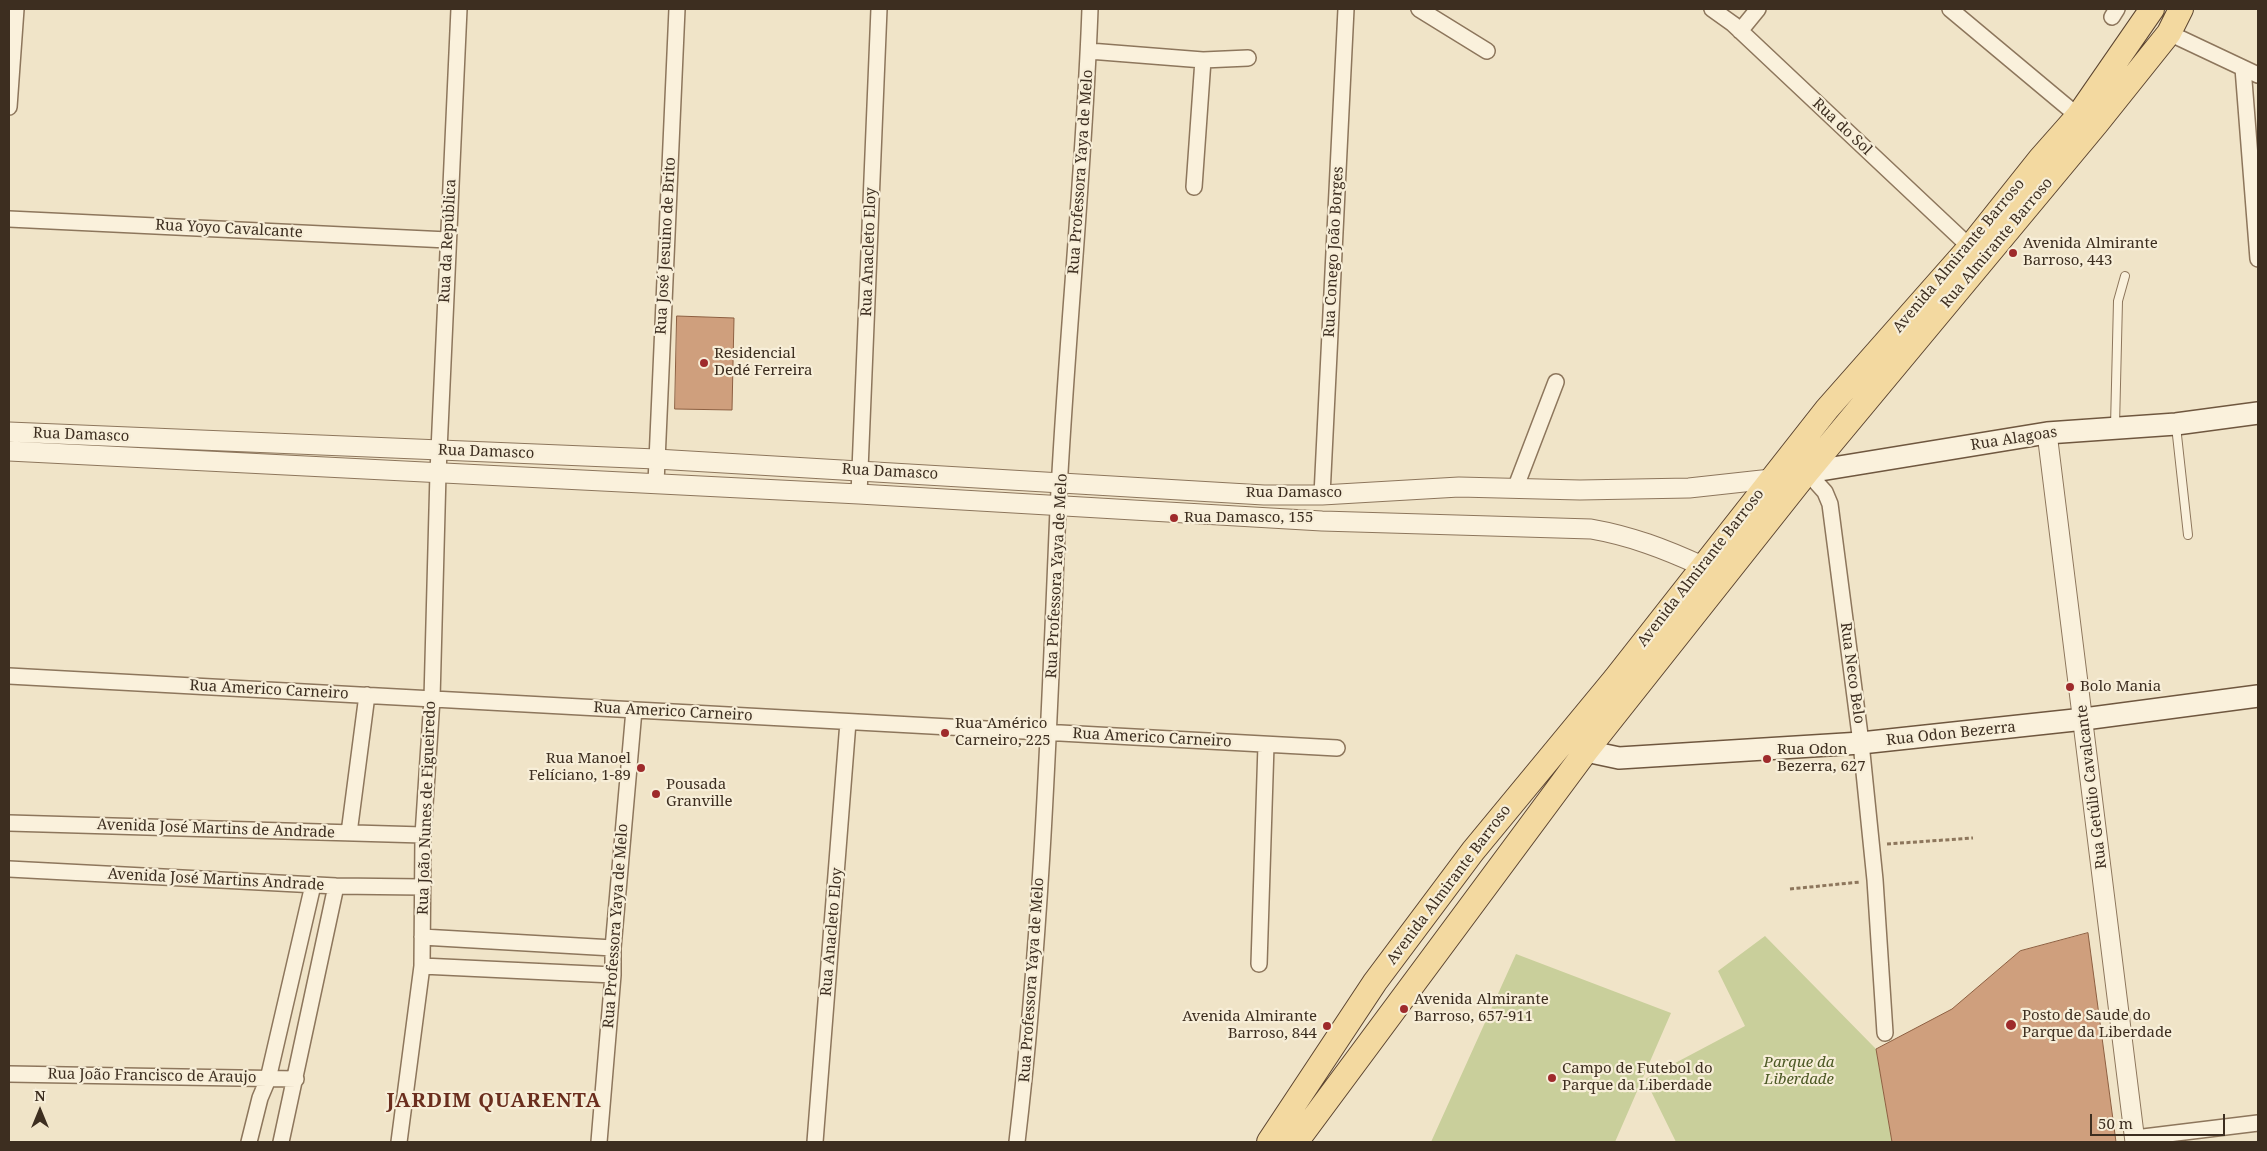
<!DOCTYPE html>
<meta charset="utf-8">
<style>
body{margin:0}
#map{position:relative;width:2267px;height:1151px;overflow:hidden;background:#f0e4c8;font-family:"Noto Serif",serif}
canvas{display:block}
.frame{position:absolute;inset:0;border:10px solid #3d2e20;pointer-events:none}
.north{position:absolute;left:15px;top:1086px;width:50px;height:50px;-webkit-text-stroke:4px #f7eed8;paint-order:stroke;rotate:0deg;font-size:14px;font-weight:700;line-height:20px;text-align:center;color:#3d2e20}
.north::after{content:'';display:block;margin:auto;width:18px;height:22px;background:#3d2e20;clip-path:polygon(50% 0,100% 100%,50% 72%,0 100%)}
.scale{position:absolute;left:2090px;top:1114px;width:135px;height:22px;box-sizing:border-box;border:2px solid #3d2e20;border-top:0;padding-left:6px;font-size:15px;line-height:18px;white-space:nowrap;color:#3d2e20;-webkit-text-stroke:4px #f7eed8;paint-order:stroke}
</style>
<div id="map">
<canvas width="2267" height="1151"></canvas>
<div class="frame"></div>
<div class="north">N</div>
<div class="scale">50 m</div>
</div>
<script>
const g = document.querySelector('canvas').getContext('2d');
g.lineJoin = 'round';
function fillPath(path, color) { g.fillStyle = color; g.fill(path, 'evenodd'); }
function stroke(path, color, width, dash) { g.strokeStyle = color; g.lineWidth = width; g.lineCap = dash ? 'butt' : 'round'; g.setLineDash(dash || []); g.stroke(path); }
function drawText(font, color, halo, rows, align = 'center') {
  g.font = font + ' "Noto Serif",serif'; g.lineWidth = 4.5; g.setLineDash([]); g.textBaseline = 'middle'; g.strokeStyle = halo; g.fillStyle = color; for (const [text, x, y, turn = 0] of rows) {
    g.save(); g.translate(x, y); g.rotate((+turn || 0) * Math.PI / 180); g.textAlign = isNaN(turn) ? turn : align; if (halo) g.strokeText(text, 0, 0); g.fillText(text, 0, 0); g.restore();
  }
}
const green = new Path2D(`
 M1765 936 1876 1049 1892 1142H1676L1645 1079 1745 1026 1718 971Z
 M1516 954 1671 1013 1615 1142H1431Z`);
const building = new Path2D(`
 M677 316 734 318 732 410 675 409Z
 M2088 933 2116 1142H1892L1876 1049 1952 1009 2020 951Z`);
const path = new Path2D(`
 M1887 844 1973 838
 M1790 889 1860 882`);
const service = new Path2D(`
 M2115 426 2118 301 2125 276
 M2176 426 2188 535`);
const minor = new Path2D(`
 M1419 9 1487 51
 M1712 9 1733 24 1970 247
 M1950 9 2078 116
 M2112 17 2117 9
 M1740 31 1758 9
 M2169 33 2258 75
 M1089 51 1203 60 1248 58
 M2243 68 2258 259
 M9 107 16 9
 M1194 187 1203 60
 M9 219 448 240
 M1807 472 1825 492 1830 504 1861 743 1875 880 1885 1033
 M656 483 677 9
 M1515 489 1556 382
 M859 494 879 9
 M1322 495 1346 9
 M9 676 1337 748
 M9 823 423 835
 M349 833 367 695
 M9 869 336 886 422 887
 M422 937 613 948
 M1259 964 1266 745
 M422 966 613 975
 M9 1074 296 1079
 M2135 1138 2258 1123
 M249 1142 260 1098 268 1079 313 885
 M281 1142 336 886
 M399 1142 422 966 423 835 432 699 438 473 459 9
 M599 1142 613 975V948L634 710
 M815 1142 848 722
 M1017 1142C1042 932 1049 721 1058 510 1066 343 1084 176 1090 9`);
const tertiary = new Path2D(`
 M9 432 656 459 1264 495H1322L1459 487 1580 490 1689 488 1771 479
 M2047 433 2135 1142
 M9 451 859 494 1322 521 1591 529C1631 536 1665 549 1702 566`);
const secondary = new Path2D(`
 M1796 474 2047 433 2176 424 2258 413
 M1582 736 1586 751 1619 758 1861 743 2084 719 2258 696`);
const primary = new Path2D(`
 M1269 1142 1375 982 1473 851 1615 679 1827 409 1970 247 2040 159 2078 116 2152 9
 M1296 1142 1586 751 1807 472 2097 123 2169 33 2181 9`);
const markers = [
 [2013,253,5,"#9e2a2b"],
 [704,363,5,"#9e2a2b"],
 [1174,518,5,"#9e2a2b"],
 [2070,687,5,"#9e2a2b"],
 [945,733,5,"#9e2a2b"],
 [1767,759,5,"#9e2a2b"],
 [641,768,5,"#9e2a2b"],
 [656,794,5,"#9e2a2b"],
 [1404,1009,5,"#9e2a2b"],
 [2011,1025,6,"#9e2a2b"],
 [1327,1026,5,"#9e2a2b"],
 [1552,1078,5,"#9e2a2b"]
];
const streetNames = [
 ["Rua do Sol",1842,127,43],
 ["Rua Professora Yaya de Melo",1081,172,-86],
 ["Rua Yoyo Cavalcante",229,229,3],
 ["Rua da República",448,241,-87],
 ["Rua Almirante Barroso",1997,243,-50],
 ["Rua José Jesuino de Brito",666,246,-87],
 ["Rua Anacleto Eloy",869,252,-88],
 ["Rua Conego João Borges",1334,252,-87],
 ["Avenida Almirante Barroso",1959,256,-50],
 ["Rua Damasco",81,435,2],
 ["Rua Alagoas",2014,439,-9],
 ["Rua Damasco",486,452,2],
 ["Rua Damasco",890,472,3],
 ["Rua Damasco",1294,493],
 ["Avenida Almirante Barroso",1701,568,-52],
 ["Rua Professora Yaya de Melo",1057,576,-87],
 ["Rua Neco Belo",1852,673,82],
 ["Rua Americo Carneiro",269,690,3],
 ["Rua Americo Carneiro",673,712,3],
 ["Rua Odon Bezerra",1951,734,-6],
 ["Rua Americo Carneiro",1152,738,3],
 ["Rua Getúlio Cavalcante",2092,787,-97],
 ["Rua João Nunes de Figueiredo",427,808,-88],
 ["Avenida José Martins de Andrade",216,829,2],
 ["Avenida José Martins Andrade",216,880,3],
 ["Avenida Almirante Barroso",1449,885,-53],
 ["Rua Professora Yaya de Melo",616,926,-86],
 ["Rua Anacleto Eloy",832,932,-85],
 ["Rua Professora Yaya de Melo",1032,980,-86],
 ["Rua João Francisco de Araujo",152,1076,1]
];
const poiNames = [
 ["Avenida Almirante",2023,244],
 ["Barroso, 443",2023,261],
 ["Residencial",714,354],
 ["Dedé Ferreira",714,371],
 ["Rua Damasco, 155",1184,518],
 ["Bolo Mania",2080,687],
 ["Rua Américo",955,724],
 ["Carneiro, 225",955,741],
 ["Rua Odon",1777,750],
 ["Bezerra, 627",1777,767],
 ["Rua Manoel",631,759,"right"],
 ["Felíciano, 1-89",631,776,"right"],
 ["Pousada",666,785],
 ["Granville",666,802],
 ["Avenida Almirante",1414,1000],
 ["Barroso, 657-911",1414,1017],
 ["Posto de Saude do",2022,1016],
 ["Parque da Liberdade",2022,1033],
 ["Avenida Almirante",1317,1017,"right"],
 ["Barroso, 844",1317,1034,"right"],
 ["Campo de Futebol do",1562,1069],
 ["Parque da Liberdade",1562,1086]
];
const parkNames = [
 ["Parque da",1799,1063],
 ["Liberdade",1799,1080]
];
const districtNames = [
 ["JARDIM QUARENTA",494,1101]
];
fillPath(green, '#c9cf9b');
fillPath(building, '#cf9f7d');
stroke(building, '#8d5f41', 1);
stroke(service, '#8d765c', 10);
stroke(minor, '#8d765c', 18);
stroke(tertiary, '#8d765c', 21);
stroke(secondary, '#6f573f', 24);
stroke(primary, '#5b4430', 26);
stroke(path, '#8d765c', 3, [4, 2.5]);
stroke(service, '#faf1dc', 8);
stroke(minor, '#faf1dc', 15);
stroke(tertiary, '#faf1dc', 19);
stroke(secondary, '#faf1dc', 21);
stroke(primary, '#f3d9a0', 24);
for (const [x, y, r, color] of markers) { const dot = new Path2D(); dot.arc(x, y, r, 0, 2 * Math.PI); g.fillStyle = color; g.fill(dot); stroke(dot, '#f7eed8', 2); }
drawText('15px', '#3d2e20', '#f7eed8', streetNames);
drawText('15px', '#3d2e20', '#f7eed8', poiNames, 'left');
drawText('italic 15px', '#4d5a26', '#f7eed8', parkNames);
g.letterSpacing = '1px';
drawText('bold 20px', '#6b2e1e', '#f7eed8', districtNames);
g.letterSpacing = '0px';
</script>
